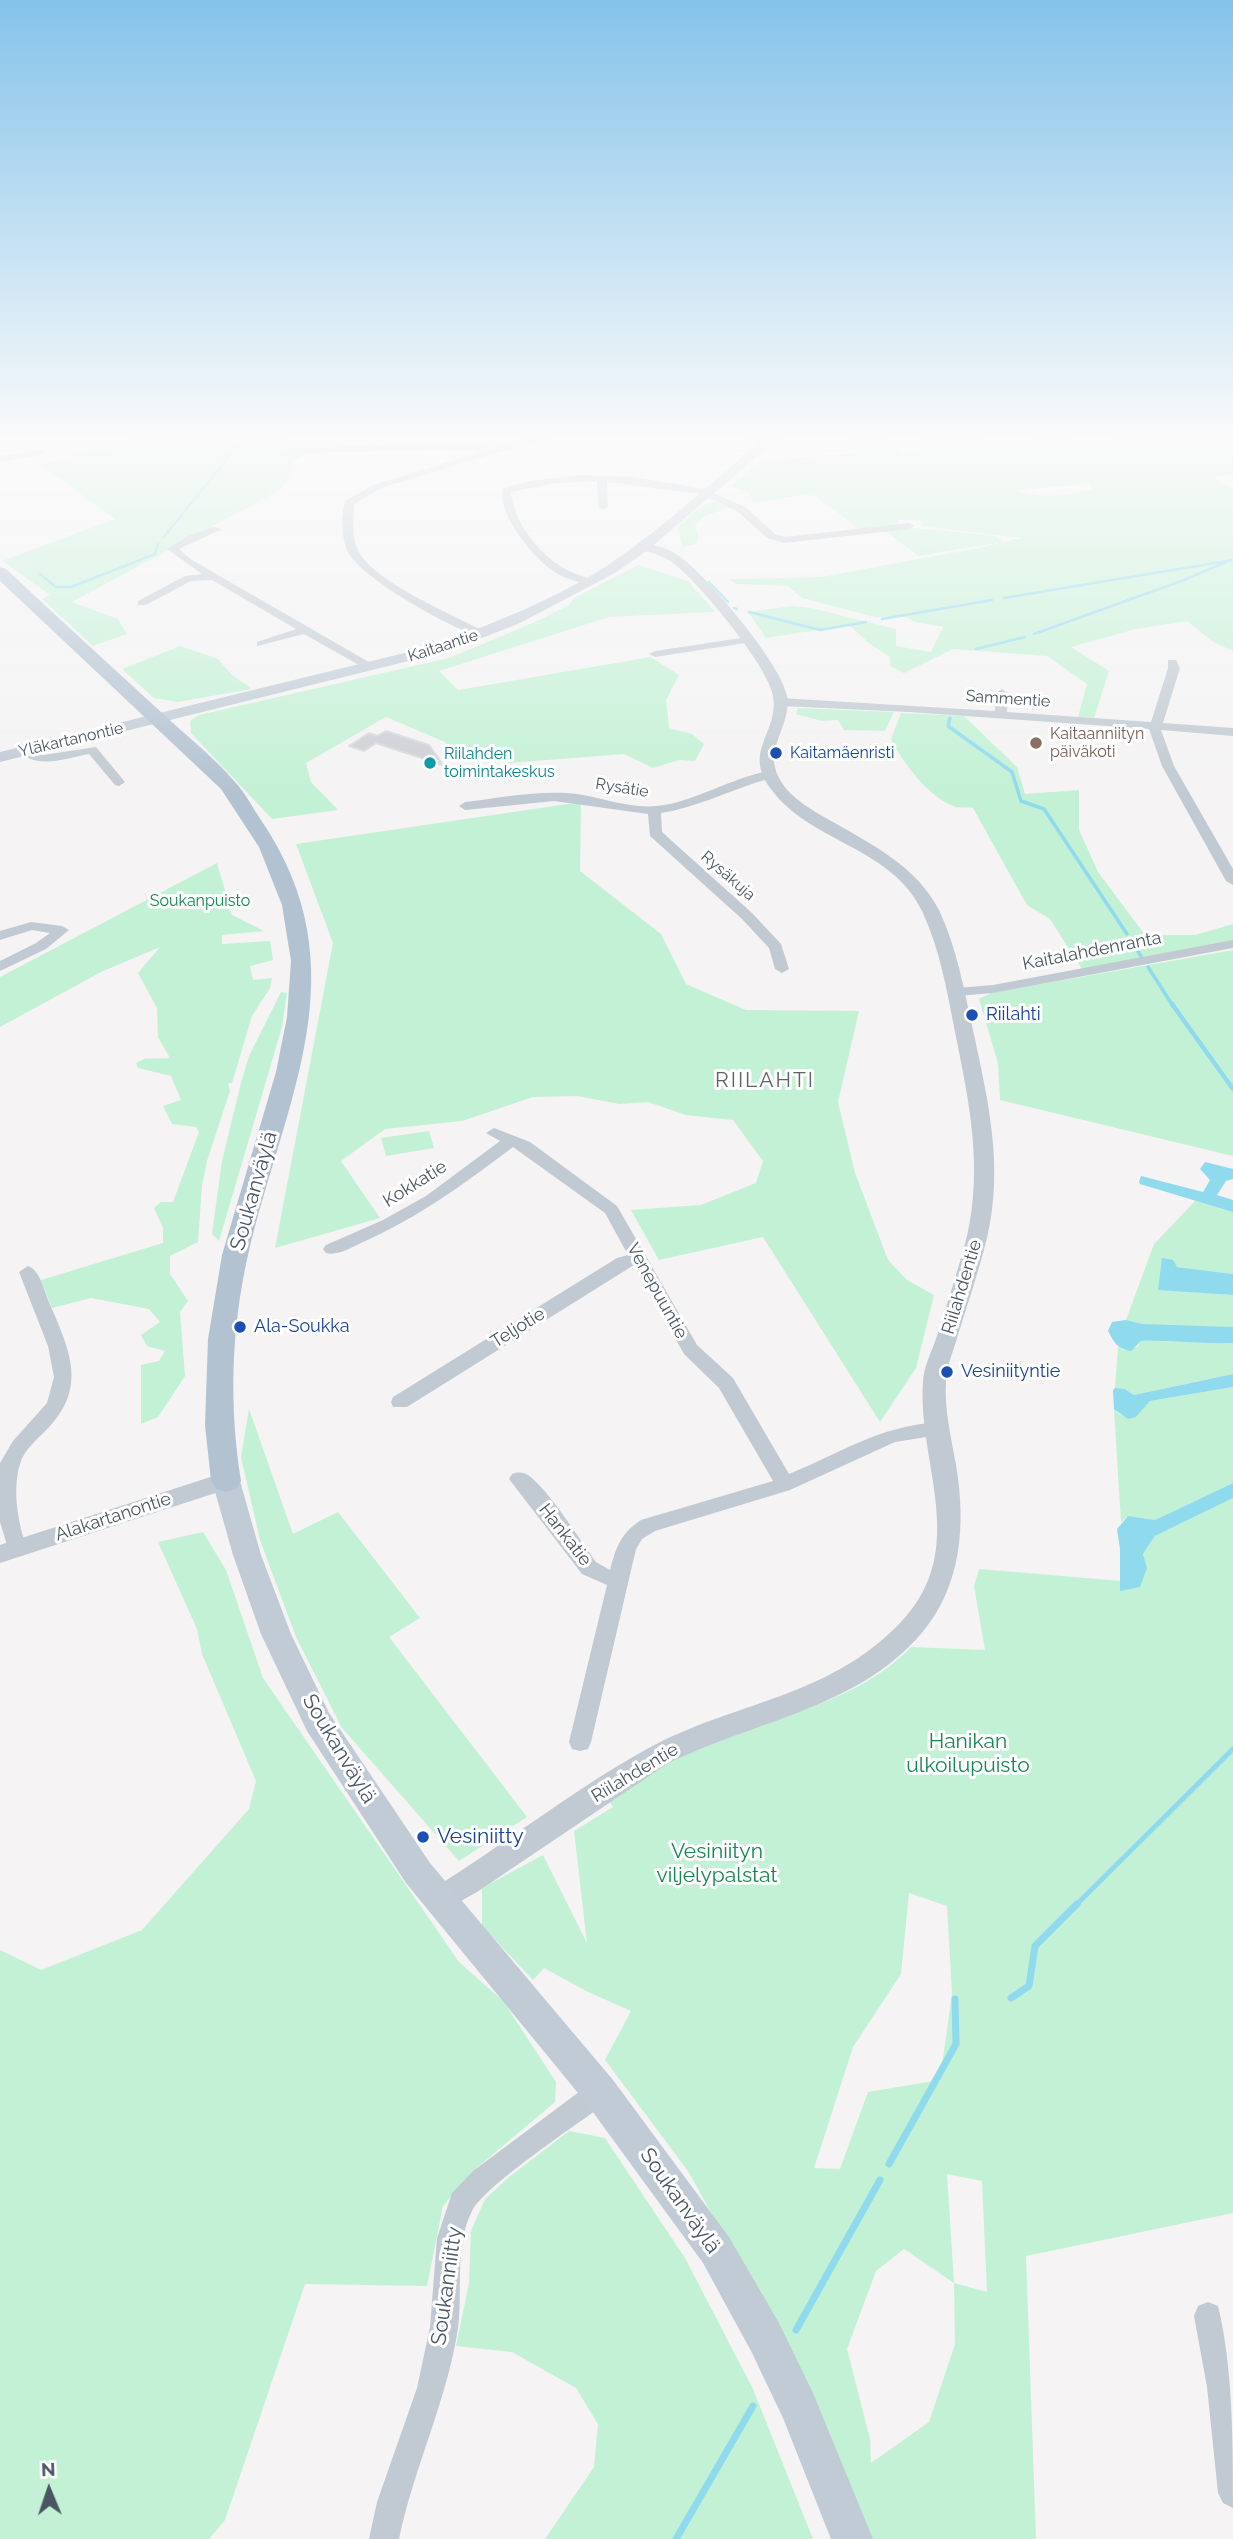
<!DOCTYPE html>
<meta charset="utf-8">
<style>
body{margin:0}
#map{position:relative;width:1233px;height:2539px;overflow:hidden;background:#f5f3f3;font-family:Raleway,sans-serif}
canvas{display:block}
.north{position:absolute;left:14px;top:2455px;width:70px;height:70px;-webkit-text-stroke:5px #fff;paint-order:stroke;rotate:358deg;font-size:19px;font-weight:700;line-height:28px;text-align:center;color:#4a5661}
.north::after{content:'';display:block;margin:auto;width:24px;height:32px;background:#4a5661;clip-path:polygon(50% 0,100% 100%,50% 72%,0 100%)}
</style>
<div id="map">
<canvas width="1233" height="2539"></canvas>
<div class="north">N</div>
</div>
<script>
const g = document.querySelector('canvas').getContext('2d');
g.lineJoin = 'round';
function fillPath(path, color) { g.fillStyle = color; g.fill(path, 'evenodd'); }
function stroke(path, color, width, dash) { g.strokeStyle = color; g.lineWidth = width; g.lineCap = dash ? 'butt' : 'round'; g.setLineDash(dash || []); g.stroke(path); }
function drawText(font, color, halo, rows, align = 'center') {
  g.font = font + ' Raleway,sans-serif'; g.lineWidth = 6; g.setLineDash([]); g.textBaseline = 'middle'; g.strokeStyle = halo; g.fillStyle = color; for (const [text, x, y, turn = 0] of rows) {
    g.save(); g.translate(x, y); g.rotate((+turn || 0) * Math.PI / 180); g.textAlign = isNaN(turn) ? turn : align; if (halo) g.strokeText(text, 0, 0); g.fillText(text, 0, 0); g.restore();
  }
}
const green = new Path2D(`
 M134 439H283V448L279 452H310L293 461 288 481 280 490 72 602 118 619 127 634 93 646 42 599 50 595 2 561 115 519 39 464 71 459V452L128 446Z
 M847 439C868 439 889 435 902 454L917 452 923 445 921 439H977L987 448 1013 444 1025 446 1033 439H1063L1098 447 1115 439H1233V474L1214 478 1233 489V651L1213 642 1187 621 1136 629 1071 647 1109 671 1094 718 1078 717 1087 684 1047 656 953 649 904 673 890 666V657L870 644 849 625 766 638 748 612 792 606 811 608 896 629V646L931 652 943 627 915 622 906 617H875L802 598 788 586 736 584 729 579 822 577 983 547 1021 538 922 526 921 520H898L897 525 859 529 813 494 753 502 748 492 731 486 761 461 856 453ZM1089 484 1093 490C1067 494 1041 501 1016 490Z
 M713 501 731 507 705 516 695 525 699 538 696 544 682 547 678 527 698 508Z
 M904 527 995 536 1003 542 918 556 884 530Z
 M638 565 688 581 715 612 609 617 439 671 458 690 651 657 679 675 666 700 669 728 692 734 704 744 695 761 679 760 653 768 624 754 509 763 494 748H448L445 742 386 717 306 763 311 782 338 810 272 819 191 733 190 721 199 715 449 658 535 622 569 605 574 598Z
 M180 646 218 659 232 675 252 689 178 702 154 698 122 669Z
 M798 708 894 712 885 731 844 730 838 720 822 721 796 714Z
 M901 713 964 716 1017 767 1025 794 1079 790V830L1098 872 1145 935H1195L1233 924V941L1082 969 1050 919 1027 905 973 808C968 807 961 808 956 807 931 800 901 761 891 739Z
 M581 802 580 871 661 934 686 984 746 1010 859 1011 838 1102 855 1173 888 1260 907 1280 934 1295 916 1368 880 1422 763 1237 659 1260 631 1210 701 1205 756 1183 763 1161 733 1120 686 1115 648 1102 619 1104 577 1096 533 1097 462 1121 385 1129 341 1161 380 1218 275 1248 333 943 296 844Z
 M217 863 232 915 264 931 222 935V944L270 941 273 960 250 966 253 980 272 978 270 988 252 1016 232 1083H228L230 1091 207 1161 202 1185 198 1242 170 1256V1274L188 1301 180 1312 185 1376 158 1417 141 1424V1365L159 1361 165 1351 147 1346 141 1335 160 1322 149 1309 91 1298 52 1308 41 1280 163 1243V1228L154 1208 161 1202H173L199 1132 196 1127 172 1124 163 1106 181 1100 171 1076 138 1068 136 1063 144 1059 170 1058 158 1037 157 1008 138 973 160 947 101 972 0 1027V977Z
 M1233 950V1156L1000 1100 998 1063 979 999 991 993Z
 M281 992 287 993 282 1027 219 1241 212 1234 222 1161 241 1083 249 1056Z
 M429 1131 434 1148 386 1156 381 1138Z
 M1196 1200 1233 1209V1274L1177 1267 1158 1289 1233 1295V1327L1141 1330 1126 1320 1154 1244Z
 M1233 1337V1374L1134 1395 1125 1389 1115 1388 1118 1347 1123 1350 1137 1347 1141 1341Z
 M1233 1387V1483L1155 1520 1128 1516 1121 1522 1114 1409 1121 1415 1136 1417 1150 1401Z
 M249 1409 293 1534 338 1512 420 1618 389 1637 527 1817 459 1861 342 1728 296 1637 260 1540 241 1457Z
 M1233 1498V2213L1026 2256 1036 2539H870L719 2227 688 2171 605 2060 631 2011 586 1991 544 1968 533 1980 482 1926V1888L543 1855 587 1943 574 1831 613 1807 608 1799C630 1785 653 1769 676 1757 754 1717 848 1712 911 1647L985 1650 974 1586 979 1569 1121 1581 1146 1566 1143 1554 1155 1536ZM909 1893 947 1906 952 1994 940 2080 868 2092 840 2169 814 2168 853 2047 901 1974ZM947 2174 982 2181 987 2292 954 2283ZM904 2249 954 2283 955 2344 929 2422 871 2463 870 2439 847 2349 876 2271Z
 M203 1532 226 1570 263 1678 459 1962 503 2001 556 2082 555 2102 472 2172 443 2206 427 2286 305 2284 225 2520 209 2539H0V1950L41 1970 142 1930 249 1809 256 1781 202 1654 197 1629 158 1542Z
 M569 2131 605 2138 685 2258 753 2389 813 2539H545L594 2467 598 2424 576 2388 512 2352 456 2346 469 2283 471 2231 485 2199 509 2177Z`);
const water = new Path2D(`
 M1205 1162 1233 1169V1179L1226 1181 1217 1195 1233 1200V1212L1140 1184 1139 1182 1141 1176 1203 1192 1210 1180 1200 1169Z
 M1162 1258 1173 1260 1177 1267 1233 1274V1295L1158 1290Z
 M1126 1320 1142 1324 1233 1327V1343C1202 1344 1172 1340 1141 1341L1131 1351C1117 1349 1114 1342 1108 1331L1112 1322Z
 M1233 1374V1387L1150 1401 1136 1417 1128 1419 1114 1409 1113 1390 1115 1388 1125 1389 1134 1395Z
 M1233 1483V1498L1155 1536 1143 1554 1147 1568 1140 1587 1120 1591V1549L1117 1529 1128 1516 1155 1520Z`);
const streamFar4 = new Path2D(`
 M163 538 239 444
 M40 574 56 587H71L155 554 158 544
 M709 582 728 602
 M1004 598 1233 560
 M734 608 737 609
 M749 612 820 630 866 622
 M882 619 992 600
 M1034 634 1184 580 1226 562
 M976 649 1025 637`);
const streamFar3 = new Path2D(`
 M950 718 948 726 1012 772 1021 801 1044 809 1127 934
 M1133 944 1141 956
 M1148 967 1173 1006`);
const streamFar2 = new Path2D(`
 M1172 1004 1233 1089`);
const streamFar1 = new Path2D(`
 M1075 1906 1233 1749`);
const stream = new Path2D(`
 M1011 1998 1029 1986 1035 1946 1077 1904
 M889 2164 956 2044 955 1999
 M796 2330 880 2180
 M676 2539 753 2406`);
const building = new Path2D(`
 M386 731 429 745 443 765 376 743 364 751 349 746 369 733 377 736Z`);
const minor = new Path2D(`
 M551 439 520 446 394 484 379 489 354 504C354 518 351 535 357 548 369 580 454 615 485 632V636L481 637C450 628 366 581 349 554 341 540 341 515 345 501L373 485 484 451 438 449 289 454 284 451 289 448 438 443 485 445 489 449 519 440Z
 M751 439H768L773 442 768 445Z
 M41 449 46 452 44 454 0 463V457Z
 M581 475 633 477 712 490 713 493 745 507 775 534 785 537 909 523 914 526 909 529 784 543 767 538 737 511 701 494 607 482 608 507 603 510 598 507 597 481 556 483 511 492C513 520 538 553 562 567 571 573 583 576 593 580L594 582 589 585C577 582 563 578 553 571 533 557 496 513 503 488L530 481Z
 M213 527 222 529 179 549 192 560 374 665V669H366L304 634 257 646V642L296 629 212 580 191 581 146 605H138V601L185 576 202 574 167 549 188 536Z
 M748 637 754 640 752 642 655 657 649 654 655 651Z
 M1168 660H1176L1180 668 1163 723 1233 728V736L1161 730 1174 766 1233 869V885L1226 881 1162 766 1149 729 909 712 781 706 775 702 781 698 995 711 996 693 1002 689 1008 693 1007 712 1151 722 1168 668Z
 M21 743 30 751 43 755 96 747 125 782 119 786 115 785 89 754C64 759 32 771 15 747Z
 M769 771 775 775 773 778C735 787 700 807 661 813L662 832 752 913 781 944 789 969 782 973 775 969 769 948 742 919 650 836 648 814 554 801 465 810 459 806 465 802C498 798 533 791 567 793 597 795 626 809 657 806 695 802 730 778 769 771Z
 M31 922 62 926 69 930 46 949 0 971V961L36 943 50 933 32 930 0 940V931Z
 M1233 940V948L993 993 957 996 950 992 957 988 993 985Z
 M494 1128 530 1142 617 1206 697 1345 733 1378 789 1474C843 1452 877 1427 938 1422L945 1424 948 1429 945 1434 895 1442 790 1490 655 1531 642 1539 636 1549 591 1742 588 1749 580 1751 572 1749 569 1742 607 1585 582 1574 509 1479 512 1474C518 1472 522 1472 528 1475 550 1491 579 1539 596 1562L610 1570C616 1547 621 1533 641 1520L773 1481 719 1388 684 1354 634 1265 407 1407H393L391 1402 393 1397 617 1258 628 1255 605 1213 513 1147C461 1186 421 1216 361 1243 350 1248 338 1256 326 1253L323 1249 326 1245 383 1220 426 1196 500 1141 486 1133Z
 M28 1266C40 1270 44 1290 49 1302 68 1347 88 1385 50 1426 39 1438 24 1449 20 1464 12 1491 18 1523 27 1549L24 1555 17 1557 10 1555 0 1522V1463L13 1441 47 1403 54 1377 48 1346 19 1272Z
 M600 2080 609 2083 613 2092 609 2101C582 2121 484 2186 472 2211 454 2246 463 2291 458 2328 447 2401 414 2467 399 2539H369L377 2502 417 2388 430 2327 437 2238 452 2193 473 2171 591 2083Z
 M1208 2302 1218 2306C1233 2367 1233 2443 1233 2508L1223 2503 1218 2493 1207 2387 1194 2316 1198 2306Z`);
const tertiary = new Path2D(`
 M643 543C656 545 668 548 679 556 706 574 782 665 787 696 792 726 763 748 779 778 790 799 814 811 833 822 873 845 917 867 939 910 957 948 964 990 973 1030 988 1100 1004 1166 987 1238 979 1270 968 1303 958 1335 954 1350 947 1364 946 1380 944 1408 951 1437 956 1465 966 1524 962 1586 921 1634 856 1709 753 1721 667 1764L477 1892 439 1913 429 1909 425 1900 429 1891C503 1846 571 1791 647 1749 734 1701 828 1699 901 1622 971 1548 917 1464 923 1381 924 1366 931 1353 936 1339 947 1305 958 1270 967 1236 983 1166 969 1101 955 1032 947 991 940 949 922 911 892 847 809 842 771 789 742 750 779 734 773 696 769 667 697 580 672 562 661 555 651 552 639 550L637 547Z
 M226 1472 234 1475 238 1481 234 1487 0 1563V1545Z`);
const secondary = new Path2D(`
 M763 439H777L648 550 615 573 518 624 449 651 0 762V752L437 645C493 623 558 598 608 565 663 528 712 482 763 439Z
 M226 1471 236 1474 240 1481 261 1555 291 1634 329 1713 430 1863 613 2080 729 2237 779 2323 813 2393 873 2539H831L783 2418 751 2351 703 2263 587 2104 406 1883 307 1731 261 1634 233 1555 212 1481 216 1474Z`);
const primary = new Path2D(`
 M0 567 6 569C57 617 109 664 161 712 185 735 213 756 234 781 245 792 252 807 261 820 363 970 284 1100 248 1255 231 1330 229 1406 241 1481L236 1489 226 1492 216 1489 211 1481 205 1425 208 1339 222 1255 276 1072 287 1017 291 961 282 905 259 847 221 789 0 581Z`);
const markers = [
 [1036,743,7,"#8d6e63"],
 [776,753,7,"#1a4fb4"],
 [430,763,7,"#0f9aa8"],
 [972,1015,7,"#1a4fb4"],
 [240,1327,7,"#1a4fb4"],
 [947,1372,7,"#1a4fb4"],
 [423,1837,7,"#1a4fb4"]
];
const farStreetnames = [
 ["Kaitaantie",443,646,-18],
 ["Sammentie",1008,699,4],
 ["Yläkartanontie",71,740,-13],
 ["Rysätie",622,788,9],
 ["Rysäkuja",728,876,41]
];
const farEducationnames = [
 ["Kaitaanniityn",1050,734],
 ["päiväkoti",1050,752]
];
const farTransitnames = [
 ["Kaitamäenristi",790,753]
];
const farCulturenames = [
 ["Riilahden",444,754],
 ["toimintakeskus",444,772]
];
const farParknames = [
 ["Soukanpuisto",200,901]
];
const streetNames = [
 ["Kaitalahdenranta",1092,951,-11],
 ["Kokkatie",415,1184,-32],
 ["Riilahdentie",962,1287,-73],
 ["Venepuuntie",657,1291,61],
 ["Teljotie",518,1328,-32],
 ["Alakartanontie",113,1517,-18],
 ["Hankatie",565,1535,52],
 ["Riilahdentie",635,1773,-31]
];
const transitNames = [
 ["Riilahti",986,1015],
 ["Ala-Soukka",254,1327],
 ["Vesiniityntie",961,1372]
];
const quarterNames = [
 ["RIILAHTI",765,1081]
];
const nearStreetnames = [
 ["Soukanväylä",254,1191,-74],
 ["Soukanväylä",339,1749,59],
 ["Soukanväylä",680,2201,55],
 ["Soukanniitty",447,2286,-82]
];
const nearParknames = [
 ["Hanikan",968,1742],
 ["ulkoilupuisto",968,1766],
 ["Vesiniityn",717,1852],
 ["viljelypalstat",717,1876]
];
const nearTransitnames = [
 ["Vesiniitty",437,1837]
];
fillPath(green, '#c3f1d5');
fillPath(water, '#90daee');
stroke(streamFar4, '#90daee', 2.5);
stroke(streamFar3, '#90daee', 3.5);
stroke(streamFar2, '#90daee', 4.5);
stroke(streamFar1, '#90daee', 5);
stroke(stream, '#90daee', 7);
fillPath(building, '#cdcfd5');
stroke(building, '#d7d9de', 2);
fillPath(minor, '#c1cad2');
fillPath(tertiary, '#c1cad2');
fillPath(secondary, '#c1cbd6');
fillPath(primary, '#b3c2d1');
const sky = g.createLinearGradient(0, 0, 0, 795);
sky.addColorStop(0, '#85c3ea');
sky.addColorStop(0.55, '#fafafa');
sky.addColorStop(1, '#fafafa00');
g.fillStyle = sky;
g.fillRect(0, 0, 1233, 795);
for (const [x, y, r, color] of markers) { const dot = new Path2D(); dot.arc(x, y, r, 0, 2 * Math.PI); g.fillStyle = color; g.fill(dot); stroke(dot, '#fff', 2.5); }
drawText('16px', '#4a5661', '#fff', farStreetnames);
drawText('16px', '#785e54', '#fff', farEducationnames, 'left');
drawText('16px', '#164399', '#fff', farTransitnames, 'left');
drawText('16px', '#0d838f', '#fff', farCulturenames, 'left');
drawText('16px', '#17864f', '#fff', farParknames);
drawText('18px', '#4a5661', '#fff', streetNames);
drawText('18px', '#164399', '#fff', transitNames, 'left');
g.letterSpacing = '2px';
drawText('21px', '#5f6368', '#fff', quarterNames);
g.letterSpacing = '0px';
drawText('21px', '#4a5661', '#fff', nearStreetnames);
drawText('21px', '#17864f', '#fff', nearParknames);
drawText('21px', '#164399', '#fff', nearTransitnames, 'left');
</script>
